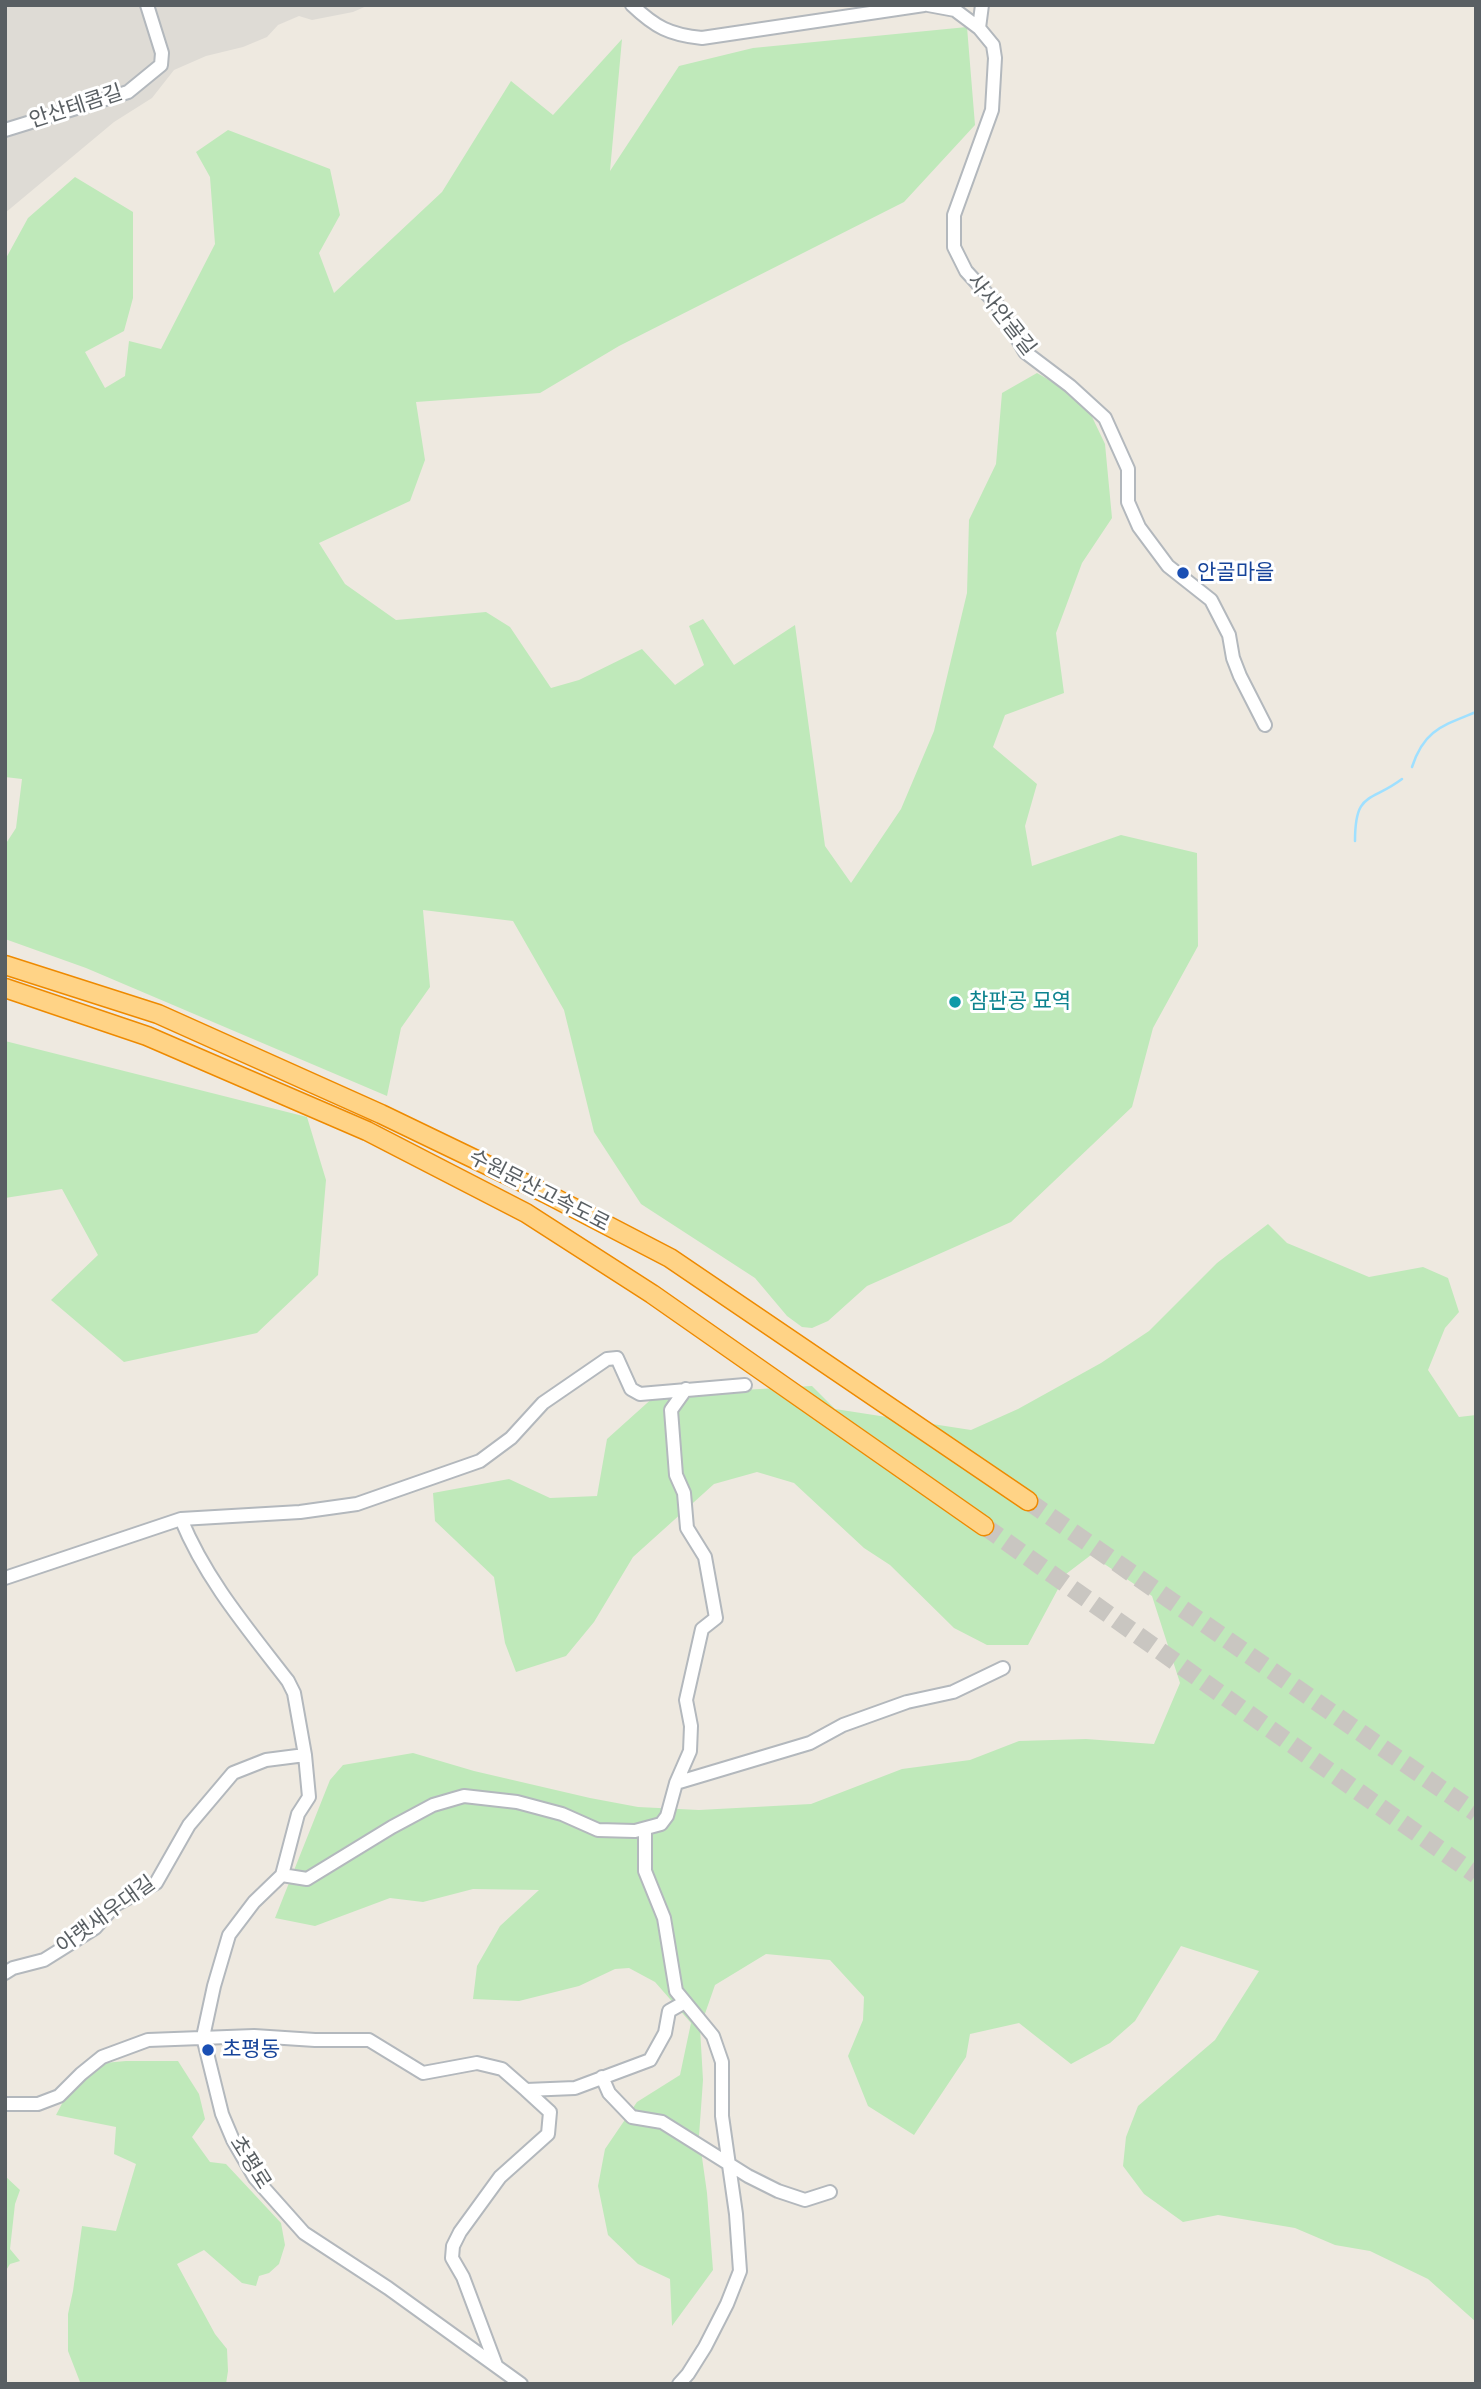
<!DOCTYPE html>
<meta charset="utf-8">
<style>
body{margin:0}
#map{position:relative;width:1481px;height:2389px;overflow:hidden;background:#eee9e0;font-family:"Open Sans",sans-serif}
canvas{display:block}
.frame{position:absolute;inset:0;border:7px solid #595f63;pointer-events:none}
</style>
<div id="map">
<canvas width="1481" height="2389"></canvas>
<div class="frame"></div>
</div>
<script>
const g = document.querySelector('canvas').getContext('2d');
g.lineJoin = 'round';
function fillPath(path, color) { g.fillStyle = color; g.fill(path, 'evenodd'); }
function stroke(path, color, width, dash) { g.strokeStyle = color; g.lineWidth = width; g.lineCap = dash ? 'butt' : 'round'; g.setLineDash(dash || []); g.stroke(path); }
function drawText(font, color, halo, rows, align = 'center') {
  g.font = font + ' "Open Sans","Noto Sans KR",sans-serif'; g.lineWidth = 6; g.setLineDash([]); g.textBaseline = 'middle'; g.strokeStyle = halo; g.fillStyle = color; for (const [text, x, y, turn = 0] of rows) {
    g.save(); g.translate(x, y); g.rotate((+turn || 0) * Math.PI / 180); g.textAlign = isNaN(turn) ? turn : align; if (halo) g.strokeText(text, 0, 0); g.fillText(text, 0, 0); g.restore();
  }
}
const industrial = new Path2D(`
 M5 5H369L353 12 312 20 299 16 278 25 267 37 243 47 206 56 174 70 152 98 114 122 5 213Z`);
const green = new Path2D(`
 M967 27 975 125 904 202 619 346 540 393 416 402 425 460 410 501 319 543 345 584 396 620 486 612 510 627 551 688 579 680 642 649 675 685 704 665 689 626 703 619 734 665 795 625 825 846 851 883 901 809 934 731 967 593 969 520 996 464 1002 393 1037 373 1084 400 1105 444 1112 518 1082 563 1056 633 1064 693 1005 715 993 747 1037 784 1025 826 1032 866 1121 835 1197 853 1198 946 1153 1028 1132 1107 1011 1222 867 1286 828 1321 812 1328 802 1327 787 1316 755 1278 641 1204 594 1132 564 1010 513 921 423 910 430 987 401 1028 387 1096 86 968 5 939V845L16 828 22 779 5 777V260L28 218 75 177 133 212V298L124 331 85 352 105 388 125 376 129 341 161 349 215 244 210 177 196 152 228 130 330 169 340 215 319 253 334 293 442 192 511 81 553 115 622 39 610 171 679 66 753 48Z
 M5 1041 307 1117 326 1180 318 1275 257 1333 124 1362 51 1300 98 1255 62 1189 5 1198Z
 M1268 1224 1287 1243 1369 1277 1423 1267 1448 1278 1459 1312 1445 1328 1428 1370 1459 1417 1476 1415V2322L1428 2279 1370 2251 1335 2245 1295 2228 1218 2215 1183 2222 1144 2194 1123 2166 1126 2137 1138 2106 1215 2040 1259 1971 1181 1946 1135 2021 1110 2043 1071 2064 1019 2023 970 2034 966 2057 914 2135 868 2106 848 2056 863 2020 864 1997 830 1960 766 1954 715 1985 700 2028 703 2080 699 2136 707 2193 713 2270 672 2326 670 2279 638 2264 608 2235 598 2186 605 2149 637 2102 680 2075 691 2023 655 1982 629 1968 615 1969 579 1986 519 2001 473 1999 477 1966 500 1926 539 1890 473 1889 423 1902 390 1898 315 1926 275 1918 330 1780 343 1765 413 1753 474 1771 590 1798 638 1807 699 1810 811 1804 902 1769 970 1760 1019 1741 1086 1739 1154 1744 1180 1683 1152 1596 1091 1555 1066 1574 1028 1645H987L954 1628 890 1565 864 1548 794 1483 757 1472 714 1484 633 1557 594 1622 566 1656 516 1672 505 1643 494 1577 435 1521 433 1493 509 1479 550 1498 597 1496 607 1439 656 1395 812 1386 835 1409 971 1430 1018 1409 1101 1363 1149 1331 1217 1263Z
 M126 2061H178L199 2094 205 2119 192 2137 210 2162 226 2164 281 2223 285 2245 279 2264 269 2273 259 2276 256 2286 242 2283 204 2250 177 2264 215 2334 227 2349 228 2371 226 2384H92L80 2382 68 2351V2314L73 2291 82 2226 116 2231 136 2164 114 2154 116 2127 56 2115 66 2096 104 2063Z
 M5 2176 20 2190 15 2204 10 2249 20 2261 10 2264 5 2272Z`);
const stream = new Path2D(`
 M1412 767C1424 730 1442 726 1476 712
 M1355 841C1355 791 1370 803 1402 779`);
const highwayTunnel = new Path2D(`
 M1028 1501 1476 1813
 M984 1526 1476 1875`);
const minor = new Path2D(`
 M632 5C655 27 670 35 702 38L924 5
 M928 5 955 10 979 28 993 45 995 58 992 110 954 215V247L966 271 998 306 1025 352 1070 386 1105 418 1128 469V502L1139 527 1168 566 1211 600 1229 635 1233 658 1240 676 1265 725
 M979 28 982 5
 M5 130 128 92 161 65 162 53 147 5
 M181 1519C206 1580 248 1629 288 1681L294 1693 305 1755
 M5 1578 181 1519 300 1512 357 1504 480 1461 511 1438 543 1403 607 1359 617 1358 631 1389 640 1394 745 1385
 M676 1783 810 1743 843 1725 907 1702 953 1692 1003 1668
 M645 1829V1871L664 1918 676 1991 713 2036 722 2062V2116L736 2214 740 2271 727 2304 705 2347 688 2374 679 2384
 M282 1875 307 1879 392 1827 433 1805 464 1796 517 1802 562 1814 598 1830 635 1831 661 1824 667 1816 676 1783 690 1751 691 1726 686 1700 702 1629 716 1618 705 1557 687 1528 684 1493 676 1475 671 1410 686 1389
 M5 1973 13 1968 44 1960 95 1928 115 1905 156 1883 189 1825 233 1773 266 1760 305 1755 309 1797 298 1814 282 1875 254 1902 229 1935 214 1986 203 2037 222 2114 233 2140 255 2178 304 2233 388 2288 521 2384
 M602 2077 609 2093 632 2117 662 2122 748 2176 778 2191 805 2200 830 2192
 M5 2104H38L59 2096 81 2074 102 2057 148 2040 254 2036 315 2040H369L423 2073 477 2063 502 2069 526 2090
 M496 2365 463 2277 452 2258 453 2246 460 2232 500 2177 548 2134 550 2112 526 2090 575 2088 650 2060 665 2033 669 2011 685 2002`);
const highway = new Path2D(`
 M5 965 158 1014 381 1114 545 1193 670 1258 1028 1501
 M5 988 147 1036 367 1131 526 1213 652 1294 984 1526`);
const markers = [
 [1183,573,7,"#1a4fb4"],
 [955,1002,7,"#0f9aa8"],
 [208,2050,7,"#1a4fb4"]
];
const streetNames = [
 ["안산테콤길",76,107,-18],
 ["사사안골길",1001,315,52],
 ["수원문산고속도로",539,1191,27],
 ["아랫새우대길",106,1915,-36],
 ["초평로",250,2163,58]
];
const transitNames = [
 ["안골마을",1197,573],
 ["초평동",222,2050]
];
const cultureNames = [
 ["참판공 묘역",969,1002]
];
fillPath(industrial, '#dedbd5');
fillPath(green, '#bfe9ba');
stroke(stream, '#9fe0ff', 2.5);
stroke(highwayTunnel, '#c9c6c1', 18, [18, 9]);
stroke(minor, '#b3b8bd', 16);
stroke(highway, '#ee8a00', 21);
stroke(minor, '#fff', 12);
stroke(highway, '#ffd386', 18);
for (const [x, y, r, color] of markers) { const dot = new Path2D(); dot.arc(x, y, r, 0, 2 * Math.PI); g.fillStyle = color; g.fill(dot); stroke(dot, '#fff', 2.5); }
drawText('21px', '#595f63', '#fff', streetNames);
drawText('21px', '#164399', '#fff', transitNames, 'left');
drawText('21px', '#0d838f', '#fff', cultureNames, 'left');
</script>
